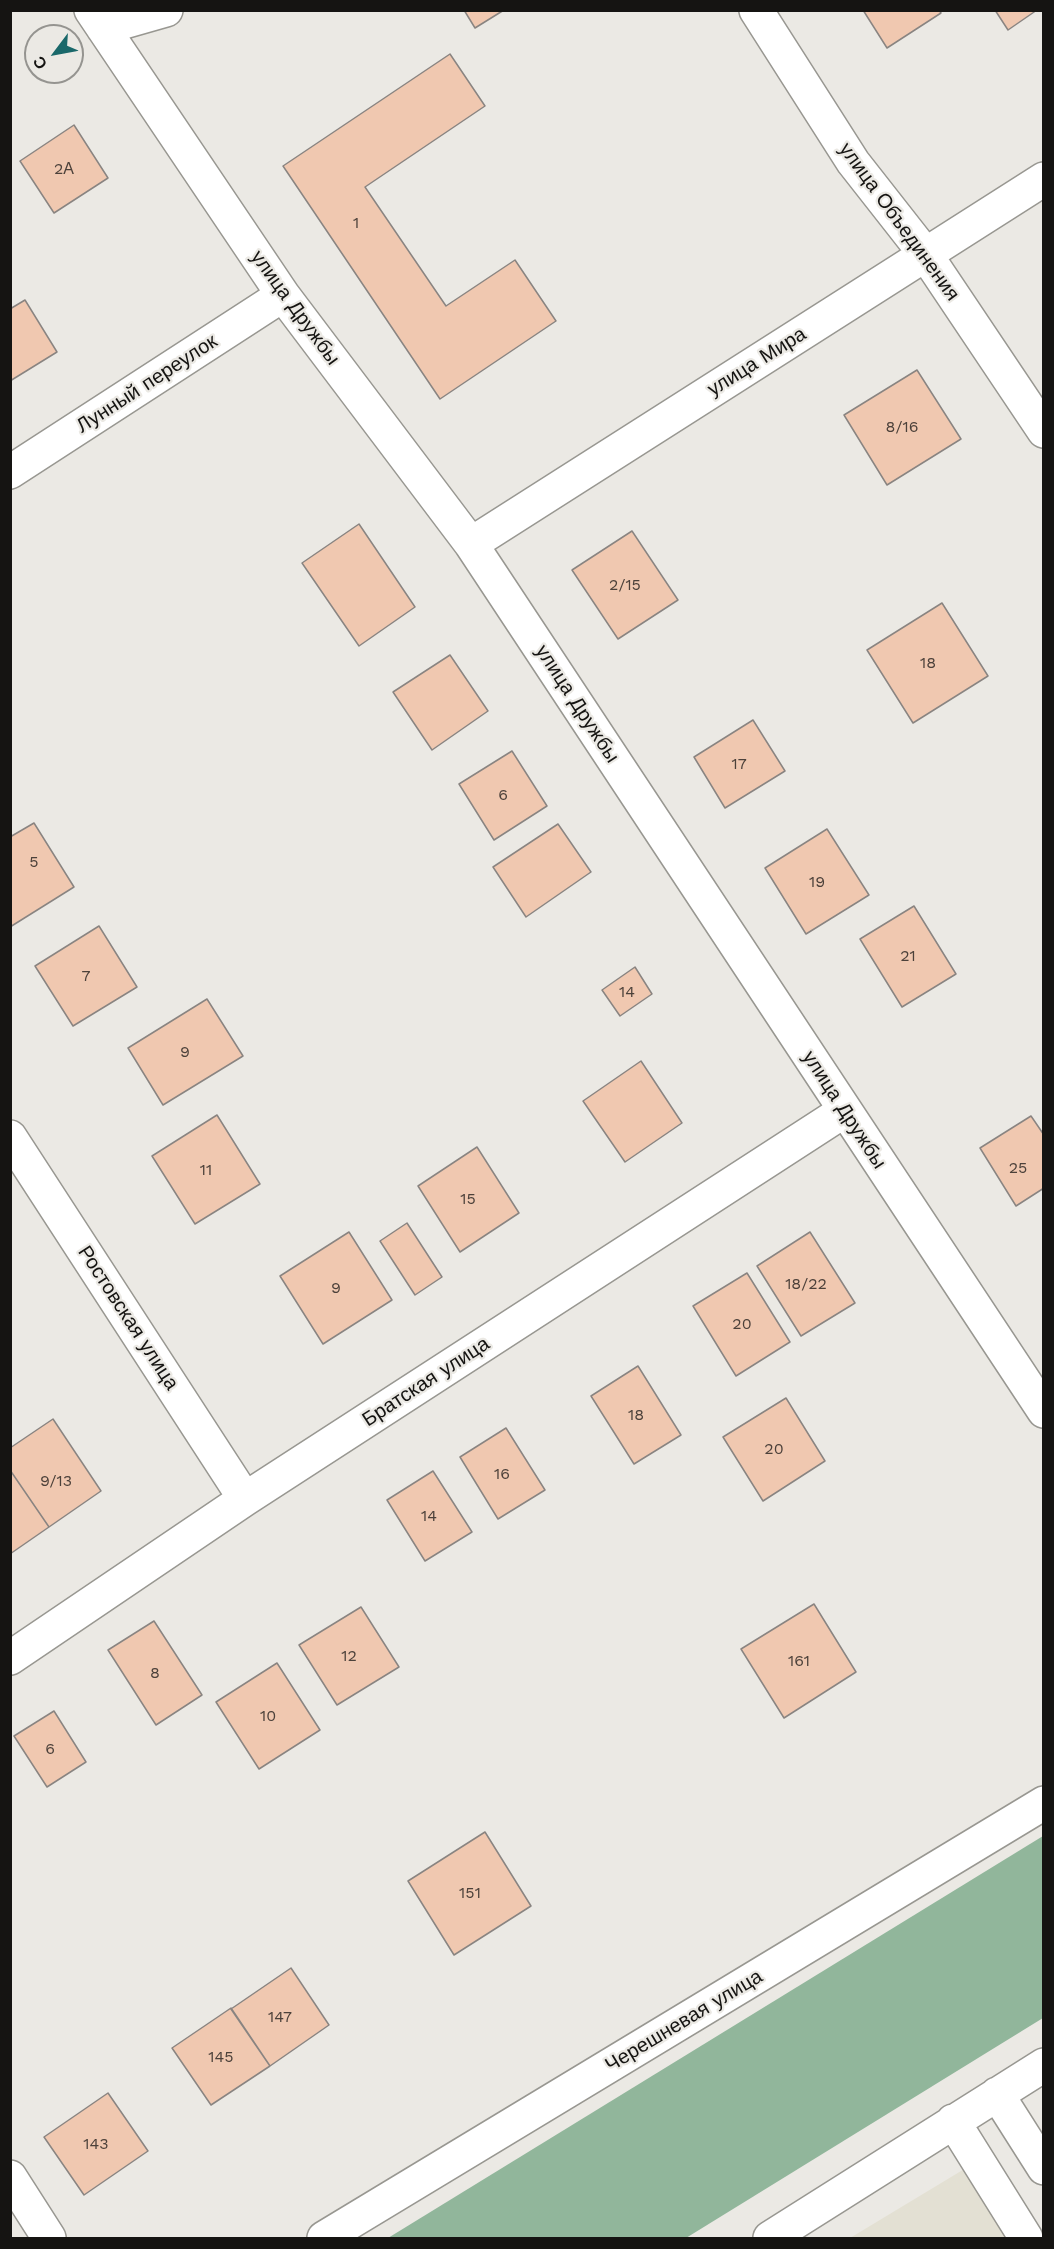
<!DOCTYPE html>
<meta charset="utf-8">
<style>
body{margin:0}
#map{position:relative;width:1054px;height:2249px;overflow:hidden;background:#ebe9e4;font-family:"Work Sans",sans-serif}
canvas{display:block}
.frame{position:absolute;inset:0;border:12px solid #151412;pointer-events:none}
.north{position:absolute;left:24px;top:24px;width:60px;height:60px;box-sizing:border-box;background:#ebe9e4;border:2px solid #959490;border-radius:50%;rotate:238deg;font-size:16px;font-weight:700;line-height:24px;text-align:center;color:#151412}
.north::after{content:'';display:block;margin:auto;width:21px;height:27px;background:#1a686a;clip-path:polygon(50% 0,100% 100%,50% 72%,0 100%)}
</style>
<div id="map">
<canvas width="1054" height="2249"></canvas>
<div class="frame"></div>
<div class="north">С</div>
</div>
<script>
const g = document.querySelector('canvas').getContext('2d');
g.lineJoin = 'round';
function fillPath(path, color) { g.fillStyle = color; g.fill(path, 'evenodd'); }
function stroke(path, color, width, dash) { g.strokeStyle = color; g.lineWidth = width; g.lineCap = dash ? 'butt' : 'round'; g.setLineDash(dash || []); g.stroke(path); }
function drawText(font, color, halo, rows, align = 'center') {
  g.font = font + ' "Work Sans",sans-serif'; g.lineWidth = 4.5; g.setLineDash([]); g.textBaseline = 'middle'; g.strokeStyle = halo; g.fillStyle = color; for (const [text, x, y, turn = 0] of rows) {
    g.save(); g.translate(x, y); g.rotate((+turn || 0) * Math.PI / 180); g.textAlign = isNaN(turn) ? turn : align; if (halo) g.strokeText(text, 0, 0); g.fillText(text, 0, 0); g.restore();
  }
}
const built = new Path2D(`
 M966 2168 1009 2238H850Z`);
const forest = new Path2D(`
 M1043 1836V2018L686 2238H388Z`);
const building = new Path2D(`
 M464 10H504L475 28Z
 M863 10H939L941 13 887 48Z
 M995 10H1037L1008 30Z
 M450 54 485 106 365 187 446 306 515 260 556 321 440 399 283 166Z
 M74 125 108 178 54 213 20 161Z
 M25 300 57 352 10 381V309Z
 M917 370 961 439 887 485 844 415Z
 M359 524 415 607 359 646 302 563Z
 M632 531 678 600 618 639 572 570Z
 M942 603 988 676 913 723 867 650Z
 M450 655 488 711 432 750 393 692Z
 M753 720 785 771 725 808 694 757Z
 M512 751 547 806 494 840 459 784Z
 M34 823 74 887 10 927V837Z
 M558 824 591 872 526 917 493 867Z
 M827 829 869 895 806 934 765 868Z
 M914 906 956 974 902 1007 860 939Z
 M99 926 137 987 73 1026 35 966Z
 M635 967 652 994 620 1016 602 990Z
 M207 999 243 1056 163 1105 128 1048Z
 M641 1061 682 1123 625 1162 583 1101Z
 M217 1115 260 1184 195 1224 152 1156Z
 M1031 1116 1044 1135V1188L1016 1206 980 1148Z
 M477 1147 519 1213 460 1252 418 1186Z
 M407 1223 442 1277 415 1295 380 1241Z
 M349 1232 392 1300 323 1344 280 1276Z
 M810 1232 855 1303 801 1336 757 1266Z
 M747 1273 790 1342 736 1376 693 1306Z
 M638 1366 681 1435 634 1464 591 1396Z
 M786 1398 825 1461 763 1501 723 1437Z
 M53 1419 101 1491 49 1527 10 1470V1448Z
 M506 1428 545 1490 498 1519 460 1457Z
 M10 1470 49 1527 10 1554Z
 M433 1471 472 1532 425 1561 387 1500Z
 M814 1604 856 1672 784 1718 741 1649Z
 M361 1607 399 1667 337 1705 299 1645Z
 M154 1621 202 1695 156 1725 108 1650Z
 M277 1663 320 1730 259 1769 216 1702Z
 M54 1711 86 1762 47 1787 14 1736Z
 M485 1832 531 1906 454 1955 408 1881Z
 M291 1968 329 2025 270 2066 231 2009Z
 M231 2008 270 2066 211 2105 172 2048Z
 M108 2093 148 2151 84 2195 44 2137Z`);
const minor = new Path2D(`
 M91 10 283 295 471 544 1044 1411
 M756 10 853 162 926 255 1044 431
 M103 28 166 10
 M10 472 283 295
 M471 544 1044 179
 M10 1137 245 1499
 M10 1658 245 1499 844 1111
 M997 2094 1044 2168
 M953 2121 1026 2238
 M10 2177 49 2238
 M324 2238 1044 1803
 M770 2238 1044 2065`);
const numberNames = [
 ["2А",64,169],
 ["1",356,223],
 ["8/16",902,427],
 ["2/15",625,585],
 ["18",928,663],
 ["17",739,764],
 ["6",503,795],
 ["5",34,862],
 ["19",817,882],
 ["21",908,956],
 ["7",86,976],
 ["14",627,992],
 ["9",185,1052],
 ["25",1018,1168],
 ["11",206,1170],
 ["15",468,1199],
 ["18/22",806,1284],
 ["9",336,1288],
 ["20",742,1324],
 ["18",636,1415],
 ["20",774,1449],
 ["16",502,1474],
 ["9/13",56,1481],
 ["14",429,1516],
 ["12",349,1656],
 ["161",799,1661],
 ["8",155,1673],
 ["10",268,1716],
 ["6",50,1749],
 ["151",470,1893],
 ["147",280,2017],
 ["145",221,2057],
 ["143",96,2144]
];
const streetNames = [
 ["улица Объединения",899,222,54],
 ["улица Дружбы",295,308,54],
 ["улица Мира",757,362,-32],
 ["Лунный переулок",147,384,-33],
 ["улица Дружбы",577,704,57],
 ["улица Дружбы",844,1110,57],
 ["Ростовская улица",128,1318,57],
 ["Братская улица",426,1382,-33],
 ["Черешневая улица",684,2021,-31]
];
fillPath(built, '#e3e0d3');
fillPath(forest, '#91b69b');
fillPath(building, '#f0c8b0');
stroke(building, '#898481', 1.5);
stroke(minor, '#989791', 36);
stroke(minor, '#fff', 33);
drawText('16px', '#4c413a', null, numberNames);
drawText('20px', '#151412', '#ebe9e4', streetNames);
</script>
